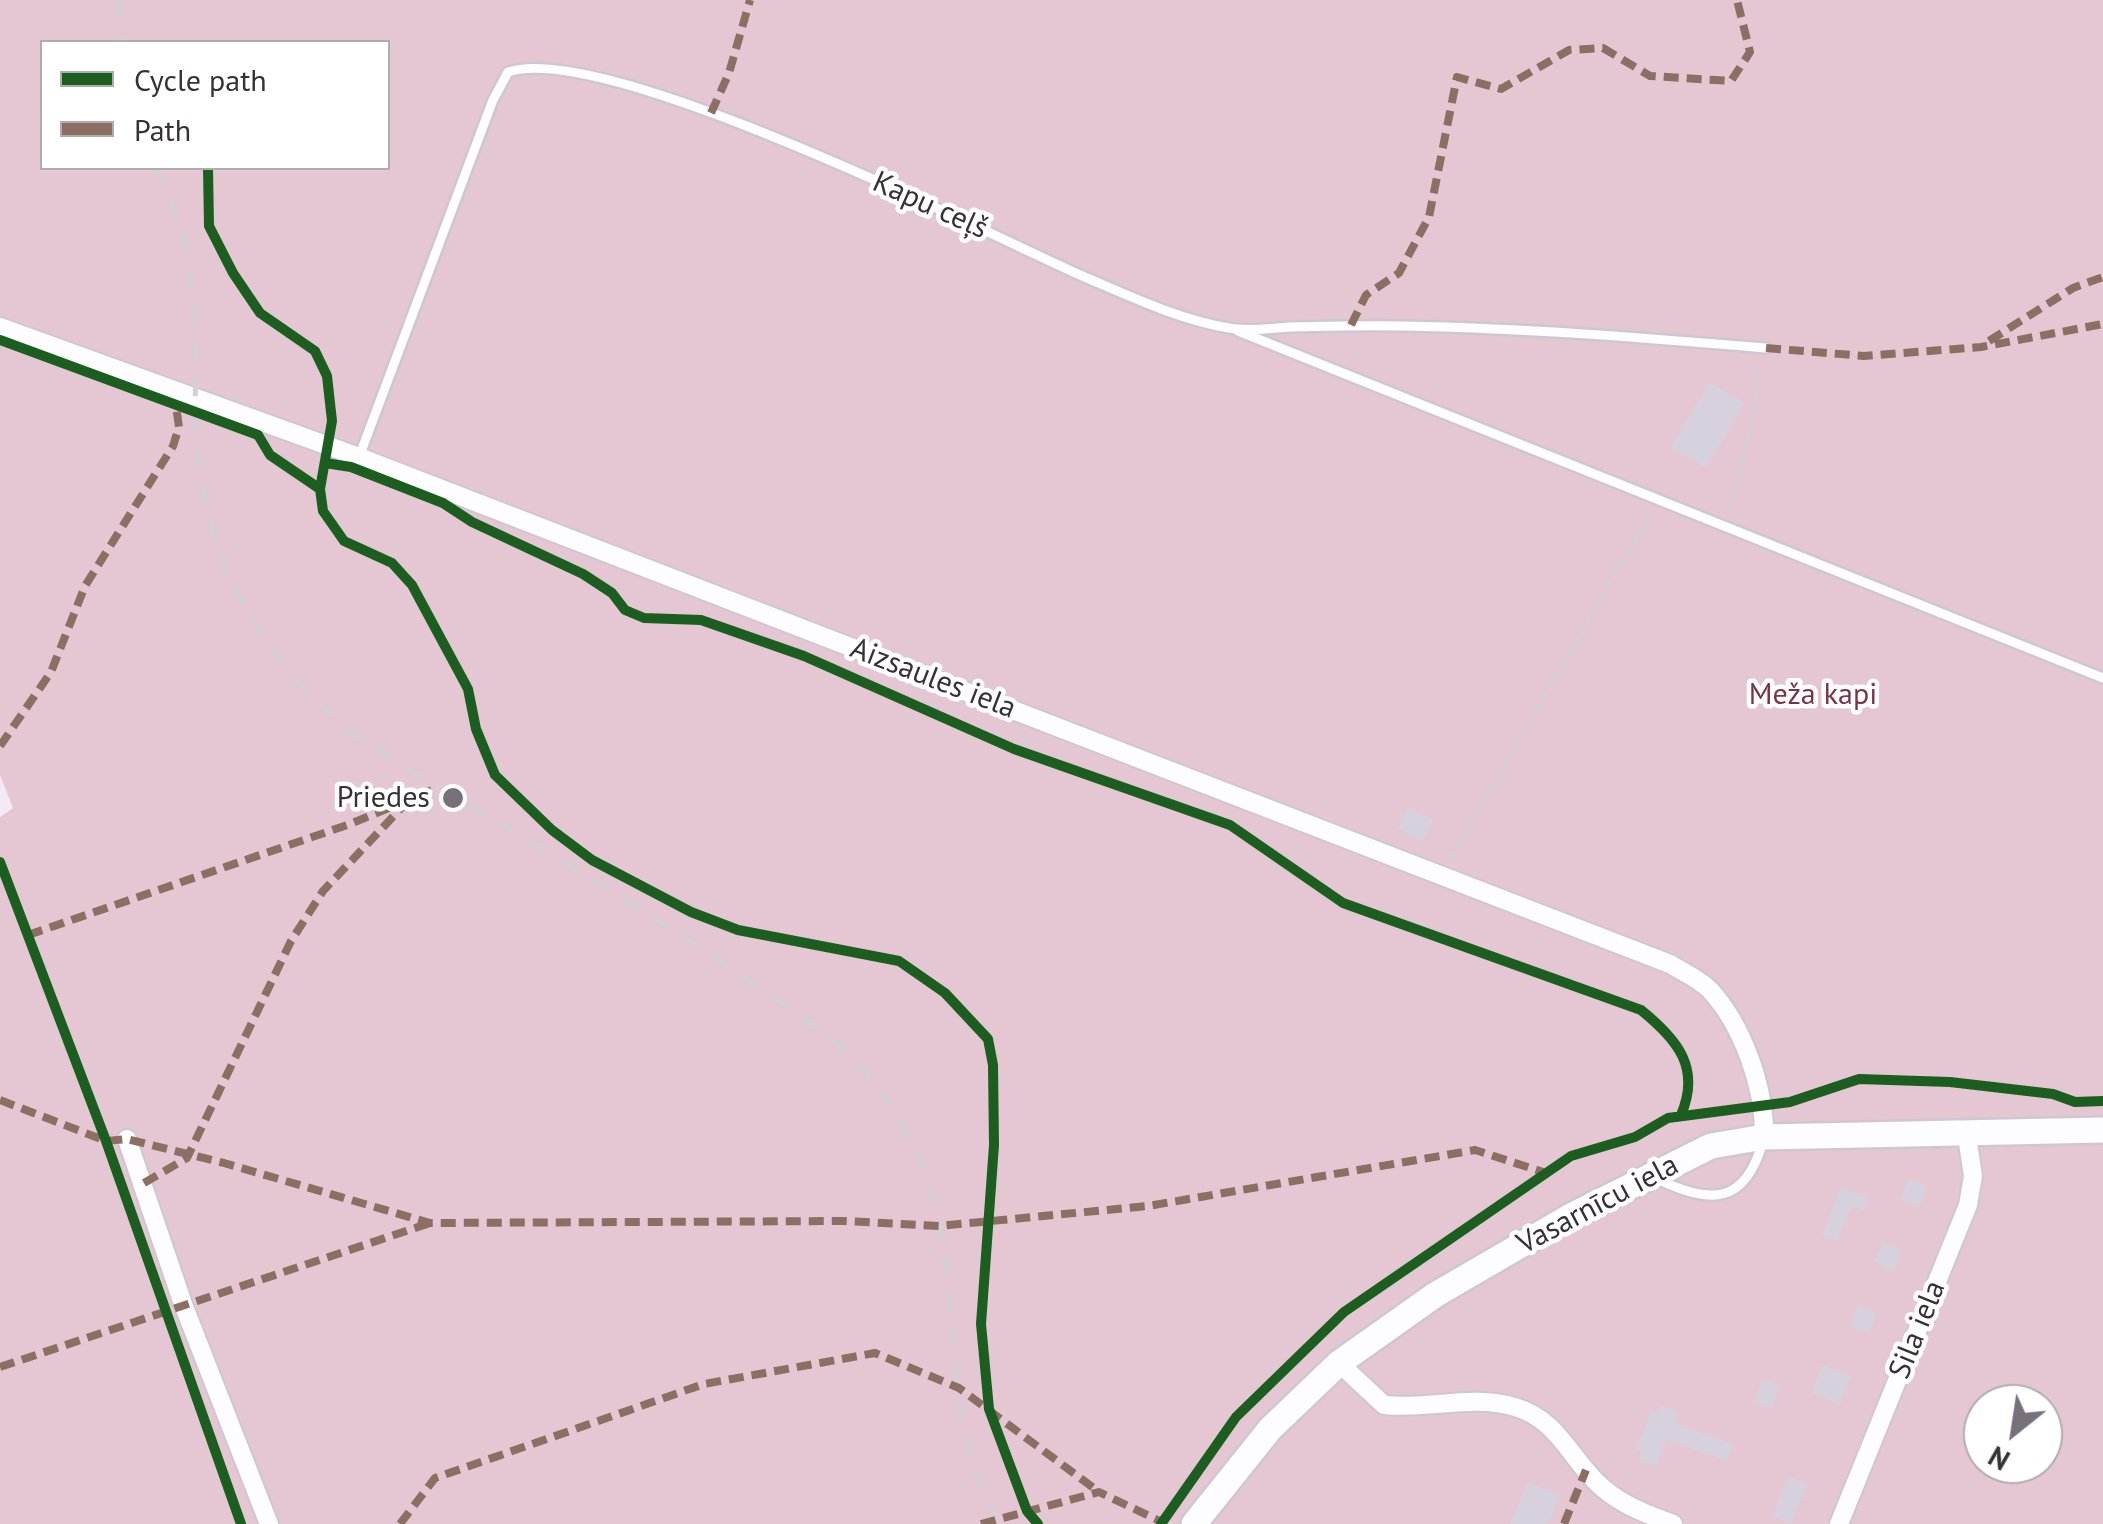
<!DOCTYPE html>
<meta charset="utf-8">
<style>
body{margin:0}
#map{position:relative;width:2103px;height:1524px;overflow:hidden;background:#f3eaf7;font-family:"PT Sans",sans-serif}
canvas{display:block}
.legend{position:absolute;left:40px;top:40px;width:350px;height:130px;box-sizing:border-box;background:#fff;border:2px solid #afacb0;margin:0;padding:12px 18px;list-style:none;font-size:30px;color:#363039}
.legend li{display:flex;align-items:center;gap:20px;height:50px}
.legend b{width:50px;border:2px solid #afacb0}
.north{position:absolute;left:1963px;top:1384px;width:100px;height:100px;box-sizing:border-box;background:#fff;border:2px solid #afacb0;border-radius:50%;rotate:210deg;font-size:28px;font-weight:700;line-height:40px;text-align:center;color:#363039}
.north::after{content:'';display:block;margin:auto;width:35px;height:45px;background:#78717c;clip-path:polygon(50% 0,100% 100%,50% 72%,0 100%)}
</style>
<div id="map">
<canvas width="2103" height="1524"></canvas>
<ul class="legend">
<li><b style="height:12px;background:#1b5e20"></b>Cycle path</li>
<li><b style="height:12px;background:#8d6e63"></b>Path</li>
</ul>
<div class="north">N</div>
</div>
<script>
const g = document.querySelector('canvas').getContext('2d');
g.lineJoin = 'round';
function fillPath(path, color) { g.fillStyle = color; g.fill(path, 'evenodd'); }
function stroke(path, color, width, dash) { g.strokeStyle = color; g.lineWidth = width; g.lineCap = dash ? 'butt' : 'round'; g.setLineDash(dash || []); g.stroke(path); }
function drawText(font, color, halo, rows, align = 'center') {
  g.font = font + ' "PT Sans",sans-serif'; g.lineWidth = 9; g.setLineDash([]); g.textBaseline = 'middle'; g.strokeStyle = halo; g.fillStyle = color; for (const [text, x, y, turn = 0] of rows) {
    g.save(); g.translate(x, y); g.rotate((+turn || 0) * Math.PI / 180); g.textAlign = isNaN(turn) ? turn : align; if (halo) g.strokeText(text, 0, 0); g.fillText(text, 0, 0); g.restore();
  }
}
const green = new Path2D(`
 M0 0H2103V1524H0V817L13 808 0 775ZM42 42H388V168H42ZM1983 1404H2043V1464H1983Z`);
const building = new Path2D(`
 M1709 383 1745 403 1706 468 1670 447Z
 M1408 807 1434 820 1423 841 1397 828Z
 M1908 1179 1928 1187 1919 1207 1900 1200Z
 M1841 1186 1868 1197 1864 1210 1852 1206 1838 1241 1822 1235Z
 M1883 1242 1902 1250 1894 1271 1874 1262Z
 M1858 1305 1877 1313 1869 1334 1850 1326Z
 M1822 1365 1851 1376 1840 1405 1811 1393Z
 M1762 1379 1780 1385 1772 1408 1754 1402Z
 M1660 1405 1678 1412 1674 1423 1734 1444 1727 1461 1667 1440 1656 1467 1638 1460 1642 1452 1636 1449 1651 1411 1657 1413Z
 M1789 1476 1808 1484 1791 1524 1772 1516Z
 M1527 1482 1560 1495 1549 1524H1510Z`);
const path = new Path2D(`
 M1730 514 1755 409 1756 362
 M1014 749 1020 740H1039
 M1451 859 1651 512
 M1287 862 1301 841`);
const lane = new Path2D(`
 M1238 331 2103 678
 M359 457 493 100 508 72C603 40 976 228 1080 275 1127 295 1179 320 1229 328 1249 332 1271 328 1290 327 1328 326 1366 325 1404 326 1525 328 1645 338 1766 348
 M1657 1179C1710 1204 1745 1206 1763 1141`);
const street = new Path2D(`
 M0 327 359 457 1670 964C1683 972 1699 979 1710 990 1743 1026 1765 1088 1764 1137
 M127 1139 183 1304 269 1524
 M1339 1363 1384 1405C1427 1410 1472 1394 1515 1407 1560 1420 1571 1462 1604 1489 1624 1506 1649 1515 1673 1524
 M1839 1524 1968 1205 1973 1176 1966 1130`);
const secondary = new Path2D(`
 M1194 1524 1270 1429 1339 1363 1435 1295 1569 1217 1711 1146 1764 1137 2103 1130`);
const rail = new Path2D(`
 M118 0 122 42
 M157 168C167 193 181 220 186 247 199 312 193 380 197 446 205 562 266 661 353 734 481 816 616 888 740 975 779 1002 823 1028 856 1061 888 1094 910 1135 926 1178 968 1288 934 1422 1001 1524`);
const quiet = new Path2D(`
 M711 113 729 73 750 0
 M1351 325 1366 295 1399 273 1429 217 1457 77 1501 89 1569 50 1603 48 1650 76 1731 81 1750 52 1737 0
 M1989 341 2073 288 2103 277
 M1766 348 1864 356 1981 347 2103 324
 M0 746 51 672 85 586 173 446 179 427 176 406
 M28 935 350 824 437 788
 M0 1100 106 1141 127 1139 224 1163 430 1223 844 1221 939 1226 1148 1206 1475 1150 1543 1172
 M144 1183 187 1158 291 941 323 891 406 803
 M0 1367 430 1223
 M400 1524 435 1478 704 1384 875 1353 959 1388 1099 1492
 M981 1524 1099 1492 1166 1524
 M1564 1524 1586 1470`);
const cycleway = new Path2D(`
 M208 168 209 226 233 273 260 313 315 351 327 376 332 421 320 489 323 511 344 541 392 563 412 585 468 689 476 729 495 775 552 830 592 860 691 912 738 930 899 961 945 993 988 1039 993 1065 994 1145 981 1324 989 1409 1027 1511 1038 1524
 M0 340 258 435 270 455 320 489
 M325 463 351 467 443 503 472 522 583 574 612 593 625 610 644 618 701 620 804 656 1014 749 1230 825 1343 903 1641 1010C1678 1040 1701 1068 1681 1115
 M0 862 106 1141 241 1524
 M1161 1524 1236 1417 1344 1312 1571 1156 1635 1137 1668 1118 1790 1102 1859 1079 1950 1082 2053 1094 2075 1102 2103 1101`);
const markers = [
 [453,798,12,"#78717c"]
];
const streetNames = [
 ["Kapu ceļš",930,206,24],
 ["Aizsaules iela",933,679,21],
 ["Vasarnīcu iela",1598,1205,-28],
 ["Sila iela",1918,1330,-68]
];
const parkNames = [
 ["Meža kapi",1813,695]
];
const poiNames = [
 ["Priedes",430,798]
];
fillPath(green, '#e4c7d2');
fillPath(building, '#d6d1dc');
stroke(lane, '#cec7d2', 14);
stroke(street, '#cec7d2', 22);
stroke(secondary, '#cec7d2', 30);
stroke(path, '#d4d1d4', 4, [8, 5]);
stroke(lane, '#fdfcfe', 9);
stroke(street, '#fdfcfe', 18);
stroke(secondary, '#fdfcfe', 25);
stroke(rail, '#d4d0d5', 5, [18, 18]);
stroke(quiet, '#8d6e63', 8, [15, 8]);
stroke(cycleway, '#1b5e20', 10);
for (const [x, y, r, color] of markers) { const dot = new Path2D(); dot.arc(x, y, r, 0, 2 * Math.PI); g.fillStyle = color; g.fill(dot); stroke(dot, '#fff', 4); }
drawText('30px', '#363039', '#fff', streetNames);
drawText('30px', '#783446', '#fff', parkNames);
drawText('30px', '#363039', '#fff', poiNames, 'right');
</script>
